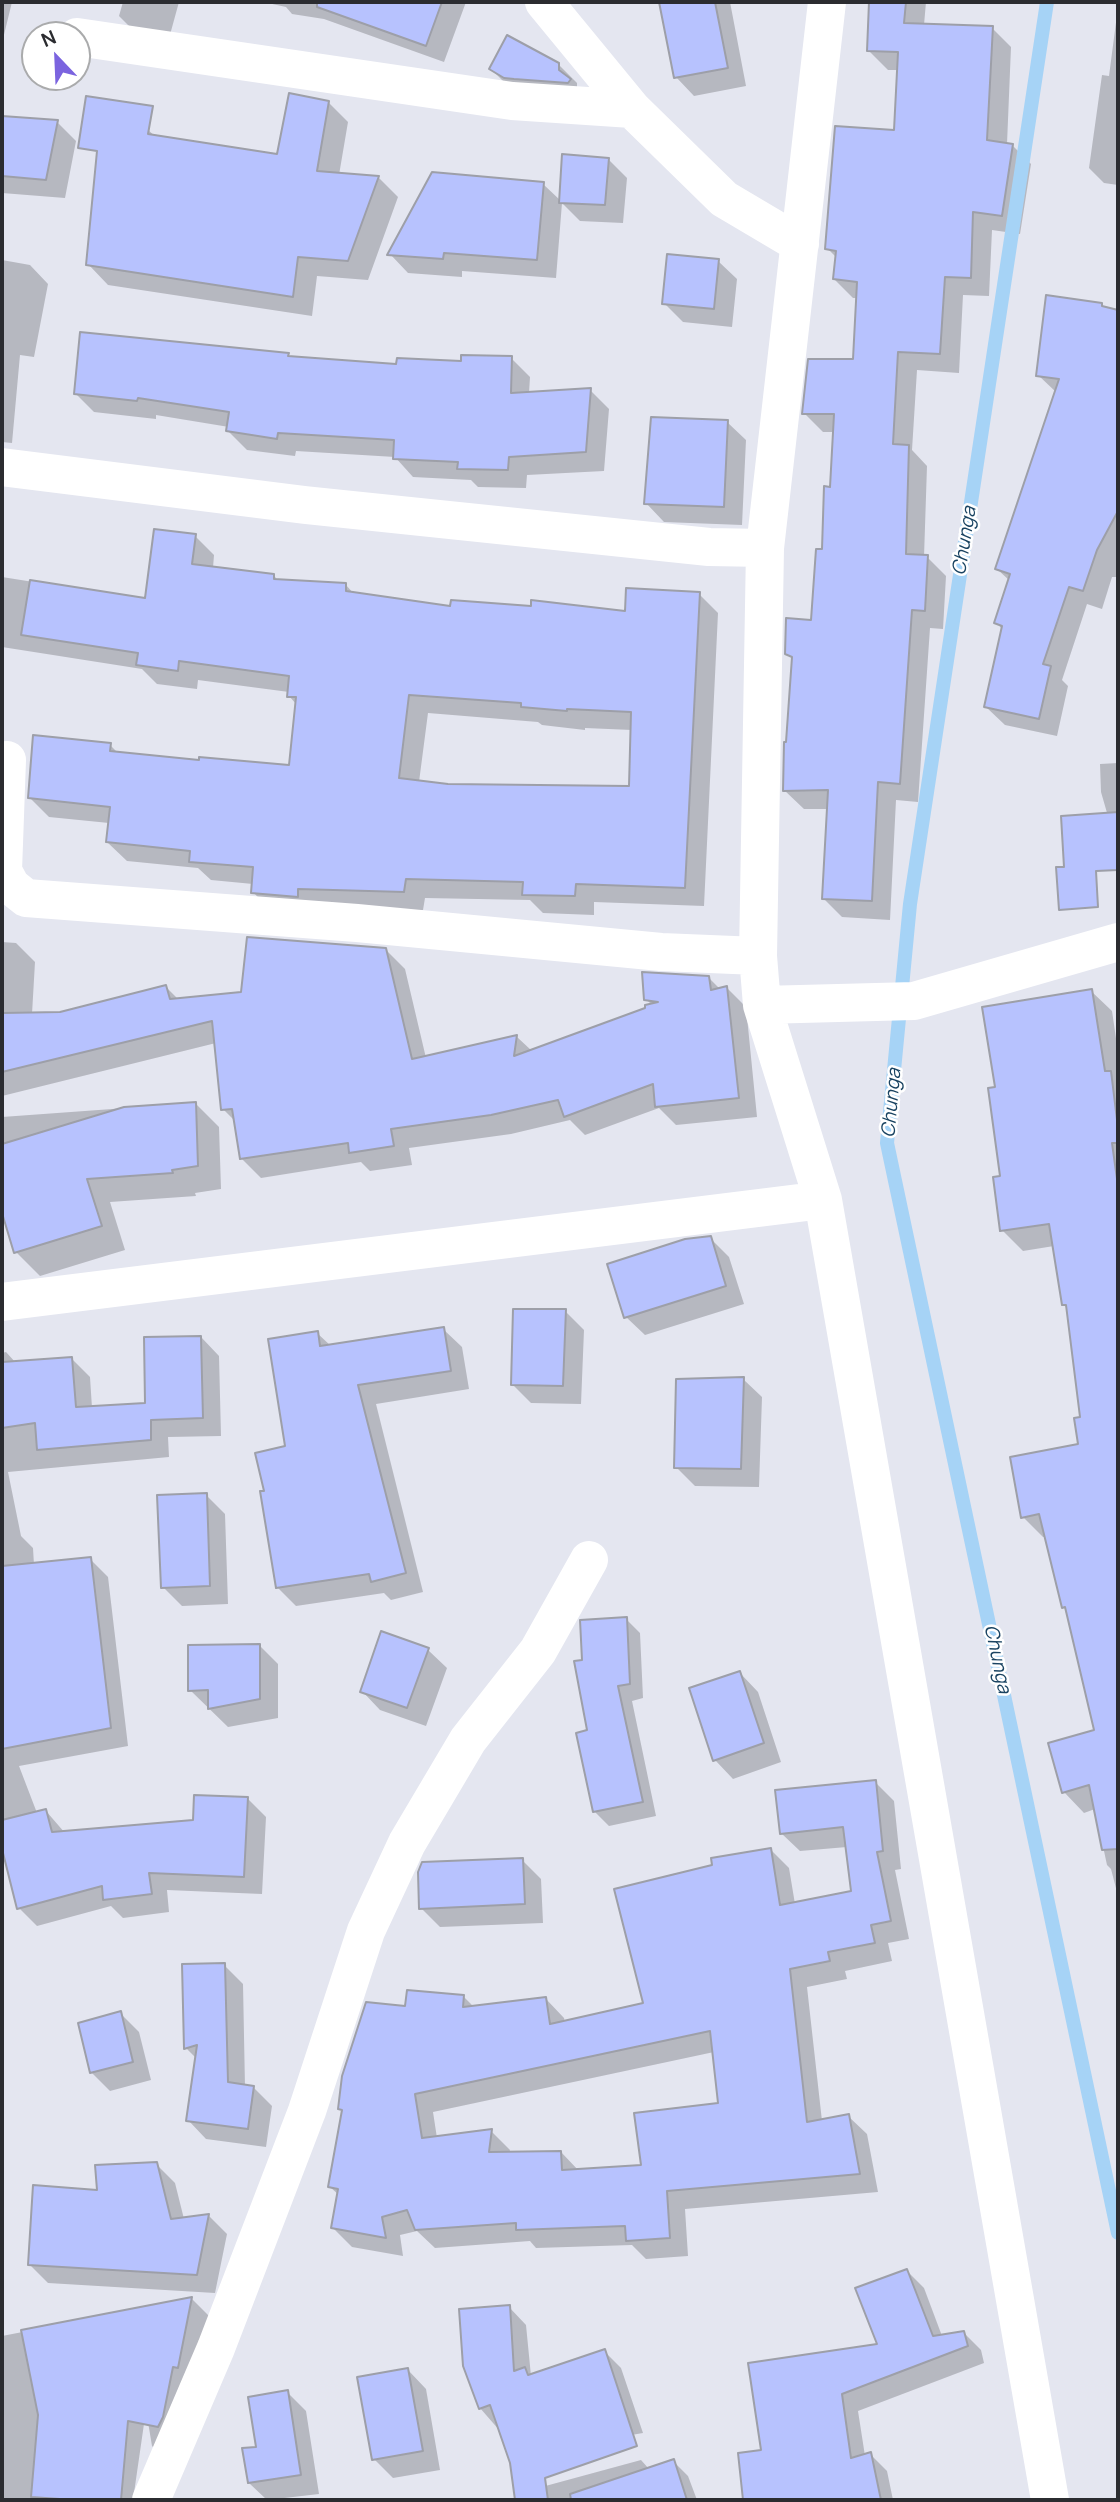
<!DOCTYPE html>
<style>
body{margin:0}
#map{position:relative;width:1120px;height:2502px;overflow:hidden;background:#e4e6f0;font-family:Manrope,sans-serif}
canvas{display:block}
.frame{position:absolute;inset:0;border:4px solid #2b2c30;pointer-events:none}
.north{position:absolute;left:21px;top:21px;width:70px;height:70px;box-sizing:border-box;background:#fff;border:2px solid #aaabac;border-radius:50%;rotate:337deg;font-size:19px;font-weight:700;line-height:28px;text-align:center;color:#2b2c30}
.north::after{content:'';display:block;margin:auto;width:24px;height:32px;background:#7b64df;clip-path:polygon(50% 0,100% 100%,50% 72%,0 100%)}
</style>
<div id="map">
<canvas width="1120" height="2502"></canvas>
<div class="frame"></div>
<div class="north">N</div>
</div>
<script>
const g = document.querySelector('canvas').getContext('2d');
g.lineJoin = 'round';
function fillPath(path, color) { g.fillStyle = color; g.fill(path, 'evenodd'); }
function stroke(path, color, width, dash) { g.strokeStyle = color; g.lineWidth = width; g.lineCap = dash ? 'butt' : 'round'; g.setLineDash(dash || []); g.stroke(path); }
function drawText(font, color, halo, rows, align = 'center') {
  g.font = font + ' Manrope,sans-serif'; g.lineWidth = 5; g.setLineDash([]); g.textBaseline = 'middle'; g.strokeStyle = halo; g.fillStyle = color; for (const [text, x, y, turn = 0] of rows) {
    g.save(); g.translate(x, y); g.rotate((+turn || 0) * Math.PI / 180); g.textAlign = isNaN(turn) ? turn : align; if (halo) g.strokeText(text, 0, 0); g.fillText(text, 0, 0); g.restore();
  }
}
const shadow = new Path2D(`
 M2 2H12L2 43Z
 M123 2H179L168 42 137 34 119 16Z
 M263 2H466L444 62 324 19 292 14 286 7Z
 M661 2H730L746 86 694 96 676 77Z
 M868 2H926L924 25 992 28 1011 47 1007 144 1012 145 1031 164 1020 234 992 230 989 296 963 295 959 373 917 370 912 450 927 466 924 557H927L946 576 943 629 930 628 918 802 896 800 890 920 842 917 823 898 829 809H804L784 790 794 660 787 653 813 622 831 488 835 432H823L804 413 854 361 858 298H853L834 279 837 258 827 248 896 132 899 70H888L869 51 871 8Z
 M1118 7V185L1104 183 1089 168 1102 75 1109 76Z
 M558 64 577 83V88H510L491 69Z
 M328 102 348 122 339 175 378 177 398 197 368 280 317 276 312 316 108 285 88 264 148 130 155 136 279 156Z
 M2 117 57 122 76 141 65 198 2 193Z
 M608 159 627 178 623 223 580 221 562 203 556 278 462 271V277L408 273 390 254 543 184 561 201Z
 M2 260 30 265 48 284 34 357 20 355 12 443 2 442Z
 M718 261 737 279 732 327 683 322 664 303Z
 M1101 305 1105 309 1118 311V577H1112L1102 609 1087 604 1062 680 1068 686 1057 736 1005 725 986 707 1003 630 996 622 1010 581 997 569 1057 393 1038 375Z
 M288 355 291 358 398 366 511 358 530 377 529 393 590 390 609 409 604 471 527 475 526 488 478 487 471 480 413 477 395 457 296 451 295 456 247 450 228 431 229 427 156 415V419L94 412 76 394Z
 M727 422 746 440 742 525 664 522 646 503Z
 M195 536 214 555 213 568 274 576 279 581 346 585 354 594 452 608 627 613 699 594 718 613 704 906 594 902V915L543 913 530 900 425 898 423 910 272 912 253 892V884L211 880 198 868 127 861 107 842 109 823 49 817 29 797 110 745 118 753 291 767 297 705 289 696V692L198 680 197 689 157 684 142 669 2 647V577L147 600ZM428 713 538 722 542 725 585 730V728L632 730 631 788 448 786 419 782Z
 M1118 763V851L1101 792 1100 764Z
 M2 942 16 943 35 962 32 1014 60 1013 166 987 179 1000 243 994 385 949 405 969 426 1058 517 1037 532 1051 647 1010 652 1005 646 999 709 978 720 989 727 988 746 1007 757 1117 676 1125 659 1108 585 1135 570 1120 511 1134 409 1148 412 1165 370 1171 361 1162 261 1178 241 1158 236 1122 223 1109 216 1043 2 1096Z
 M1091 991 1112 1011 1118 1052V1896L1111 1869 1107 1865 1095 1809 1084 1813 1064 1792 1092 1730 1095 1729 1047 1537H1043L1023 1517 1081 1445 1082 1418 1068 1309 1064 1305 1054 1246 1023 1251 1002 1230 997 1088Z
 M195 1103 219 1127 221 1189 195 1193 196 1196 110 1202 125 1250 40 1276 16 1252 2 1207V1117Z
 M710 1238 729 1257 744 1304 645 1335 626 1317Z
 M565 1311 584 1330 581 1404 531 1403 512 1384Z
 M443 1329 462 1347 469 1389 376 1404 423 1592 391 1600 384 1593 296 1606 277 1587 267 1493 287 1447 317 1333 331 1346Z
 M201 1337 219 1356 221 1436 168 1437 169 1457 8 1472 21 1536 33 1548 34 1565 90 1559 108 1577 128 1746 19 1766 37 1813 46 1811 65 1833 194 1822 248 1799 266 1817 262 1894 167 1890 169 1912 123 1918 111 1906 37 1926 19 1908 2 1842V1353L6 1352 16 1363 72 1359 90 1377 92 1408 147 1405Z
 M743 1379 762 1397 759 1487 695 1486 676 1467Z
 M206 1495 225 1514 228 1604 182 1606 163 1587Z
 M626 1619 640 1633 643 1698 632 1701 656 1816 609 1826 595 1812 584 1661Z
 M259 1645 278 1664V1718L228 1727 190 1690Z
 M428 1650 447 1668 426 1726 380 1710 362 1691Z
 M740 1673 758 1692 781 1762 733 1779 715 1760Z
 M875 1782 894 1801 901 1869 895 1870 909 1939 888 1943 892 1961 845 1971 847 1979 807 1987 822 2121 848 2116 867 2134 878 2192 685 2209 688 2256 646 2259 632 2245 536 2248 530 2241 435 2248 417 2231 400 2235 403 2256 352 2247 333 2228 339 2195 330 2187 344 2113 340 2109 407 2008 464 1997 474 2007 546 1999 564 2018 565 2023 645 2005 770 1849 789 1868 795 1904 853 1893 847 1847 800 1851 781 1833ZM714 2052 720 2104 643 2167 579 2171 561 2152 509 2154 510 2150 491 2131 437 2138 433 2112Z
 M522 1860 541 1879 543 1923 440 1927 421 1908Z
 M224 1965 243 1984 245 2087 254 2088 272 2106 266 2147 206 2139 188 2120 197 2059 186 2048Z
 M120 2013 139 2032 151 2080 110 2091 91 2072Z
 M156 2164 175 2183 184 2219 209 2216 227 2234 215 2293 48 2283 29 2264 98 2192Z
 M907 2271 924 2288 942 2336 964 2333 981 2350 984 2363 858 2411 865 2456 870 2454 887 2471 893 2500H745L740 2454 763 2452 879 2346Z
 M192 2299 210 2317 169 2463 152 2446 146 2410 133 2500H2V2336Z
 M509 2307 526 2325 531 2376 604 2351 621 2368 643 2433 520 2454 480 2408Z
 M408 2370 426 2389 440 2470 393 2478 374 2459Z
 M287 2392 306 2411 319 2494 267 2500 249 2483 258 2448Z
 M641 2460 649 2469 673 2461 688 2476 697 2500H516V2494Z`);
const stream = new Path2D(`
 M1047 2 910 904 887 1143 1118 2233`);
const building = new Path2D(`
 M317 2H442L426 46 317 7Z
 M659 2H715L728 68 674 78Z
 M869 2H906L904 23 993 26 987 140 1013 144 1002 216 973 212 971 278 945 277 940 354 898 352 893 444 909 445 906 554 928 555 925 611 912 610 900 784 878 782 872 901 822 899 828 790 783 791 784 742H786L792 657 785 654 786 618 811 620 816 549H822L824 486 830 487 834 414H802L808 359H853L857 282 833 279 836 251 825 249 835 126 894 130 898 52 867 51Z
 M507 35 559 63V70L571 79 568 83 514 79 504 78 489 69Z
 M289 93 329 101 317 171 379 176 348 261 298 257 293 297 86 265 97 151 78 148 86 96 153 106 148 134 277 154Z
 M2 116 58 120 46 180 2 176Z
 M562 154 609 158 605 205 559 203Z
 M432 172 544 182 537 260 444 253 443 259 387 255Z
 M667 254 719 259 714 309 662 304Z
 M1046 295 1102 303V306L1118 310V511L1097 550 1083 591 1069 587 1043 664 1051 666 1039 719 984 707 1002 626 994 623 1010 574 995 569 1059 379 1036 376Z
 M80 332 289 353 288 356 396 364 397 358 461 361V355L512 356 511 393 591 388 586 452 509 457 508 470 457 469 458 462 393 459 394 440 278 433 277 439 226 431 229 412 138 398 137 401 74 394Z
 M651 417 728 420 724 507 644 504Z
 M154 529 196 534 192 564 274 574V579L346 583V591L450 606 451 600 531 606V600L625 611 626 588 700 592 685 888 576 884 575 896 522 895 523 882 406 879 404 892 298 889V897L251 893 253 867 189 862 190 851 106 842 110 807 28 798 33 735 111 743 110 751 199 760V757L289 765 296 697H287L289 676 179 661 178 671 136 665 138 653 21 635 30 580 145 598ZM409 695 521 703V707L567 711V709L631 712 629 786 448 784 399 778Z
 M1118 812V870L1096 871 1098 907 1059 910 1056 867H1064L1061 816Z
 M247 937 386 948 412 1059 517 1035 514 1056 645 1008V1005L658 1002 644 1000 642 972 709 976 711 990 727 986 739 1098 655 1107 653 1084 564 1117 558 1100 491 1115 391 1129 394 1146 349 1153 348 1143 240 1159 232 1109 221 1110 212 1021 2 1072V1013L60 1012 166 985 170 999 241 992Z
 M1092 989 1105 1071H1111L1118 1128V1143H1112L1118 1186V1849L1102 1850 1089 1785 1062 1793 1048 1743 1094 1730 1065 1607 1062 1608 1039 1514 1021 1518 1010 1457 1078 1444 1074 1418 1080 1417 1066 1305H1062L1049 1224 1000 1231 993 1177 1000 1176 988 1088 995 1087 982 1007Z
 M196 1102 198 1166 172 1170 173 1173 87 1179 102 1226 14 1253 2 1213V1144L124 1107Z
 M711 1236 726 1286 624 1318 607 1264 685 1239Z
 M513 1309H566L563 1386 511 1385Z
 M444 1327 451 1371 358 1385 406 1573 371 1582 369 1574 276 1588 260 1491H264L255 1453 285 1446 268 1339 318 1331 320 1346Z
 M201 1336 203 1418 151 1420V1440L37 1450 35 1423 2 1428V1362L72 1357 76 1407 145 1403 144 1337Z
 M744 1377 741 1469 674 1468 676 1379Z
 M207 1493 210 1586 161 1588 157 1495Z
 M91 1557 111 1728 2 1749V1566Z
 M627 1617 630 1684 618 1686 643 1802 593 1812 576 1733 587 1730 574 1661 582 1660 580 1620Z
 M381 1631 429 1648 407 1708 360 1692Z
 M260 1644V1699L208 1709V1690L188 1691V1645Z
 M740 1671 764 1743 713 1761 689 1688Z
 M876 1780 883 1851 877 1852 891 1921 871 1925 875 1943 828 1952 830 1961 790 1969 807 2122 849 2114 860 2174 667 2191 670 2238 626 2241 625 2226 516 2230V2223L415 2230 407 2210 382 2217 386 2238 331 2228 338 2189 328 2187 342 2110 338 2109 342 2076 366 2002 405 2006 407 1990 464 1995 463 2007 546 1997 550 2024 643 2003 614 1889 712 1865 711 1858 771 1848 780 1905 851 1891 843 1827 780 1834 775 1790ZM710 2031 718 2103 634 2113 641 2165 562 2170 561 2151 489 2152 492 2129 422 2138 415 2094Z
 M194 1795 248 1797 244 1877 149 1873 152 1894 103 1900 102 1886 17 1909 2 1849V1820L46 1809 52 1832 193 1820Z
 M523 1858 525 1904 419 1909 418 1872 422 1862Z
 M225 1963 228 2082 254 2086 248 2129 186 2121 197 2045 184 2049 182 1964Z
 M121 2011 133 2062 90 2073 78 2023Z
 M157 2162 171 2219 209 2214 197 2275 28 2265 33 2185 97 2190 95 2165Z
 M907 2269 933 2336 964 2331 968 2346 842 2394 851 2458 871 2452 881 2500H743L738 2453 761 2450 748 2363 877 2344 855 2288Z
 M192 2297 178 2368 173 2367 163 2417 158 2427 128 2421 121 2500H74L31 2497 38 2415 21 2330Z
 M510 2305 514 2371 525 2367 528 2375 605 2349 637 2446 545 2478 548 2500H515L510 2463 490 2405 479 2409 463 2366 459 2309Z
 M408 2368 423 2451 372 2460 357 2377Z
 M288 2390 301 2475 248 2483 242 2448 256 2447 248 2397Z
 M674 2459 687 2500H571L570 2494Z`);
const minor = new Path2D(`
 M544 2 632 109 724 199 800 244
 M827 2 765 548 758 956 762 1005 823 1200 1050 2500
 M77 37 512 101 632 109
 M2 467 305 505 709 547 765 548
 M7 760 3 871 11 886 26 898 357 923 661 952 758 956
 M762 1005 914 1001 1118 942
 M2 1302 823 1200
 M151 2500 216 2348 307 2111 366 1931 407 1843 468 1740 538 1651 589 1560`);
const waterNames = [
 ["Chunga",965,541,-81],
 ["Chunga",892,1103,-85],
 ["Chunga",997,1659,78]
];
fillPath(shadow, '#0003');
stroke(stream, '#a6d3f6', 14);
fillPath(building, '#b7c2fe');
stroke(building, '#9d9fa8', 2);
stroke(minor, '#fff', 38);
drawText('italic 19px', '#194361', '#fff', waterNames);
</script>
